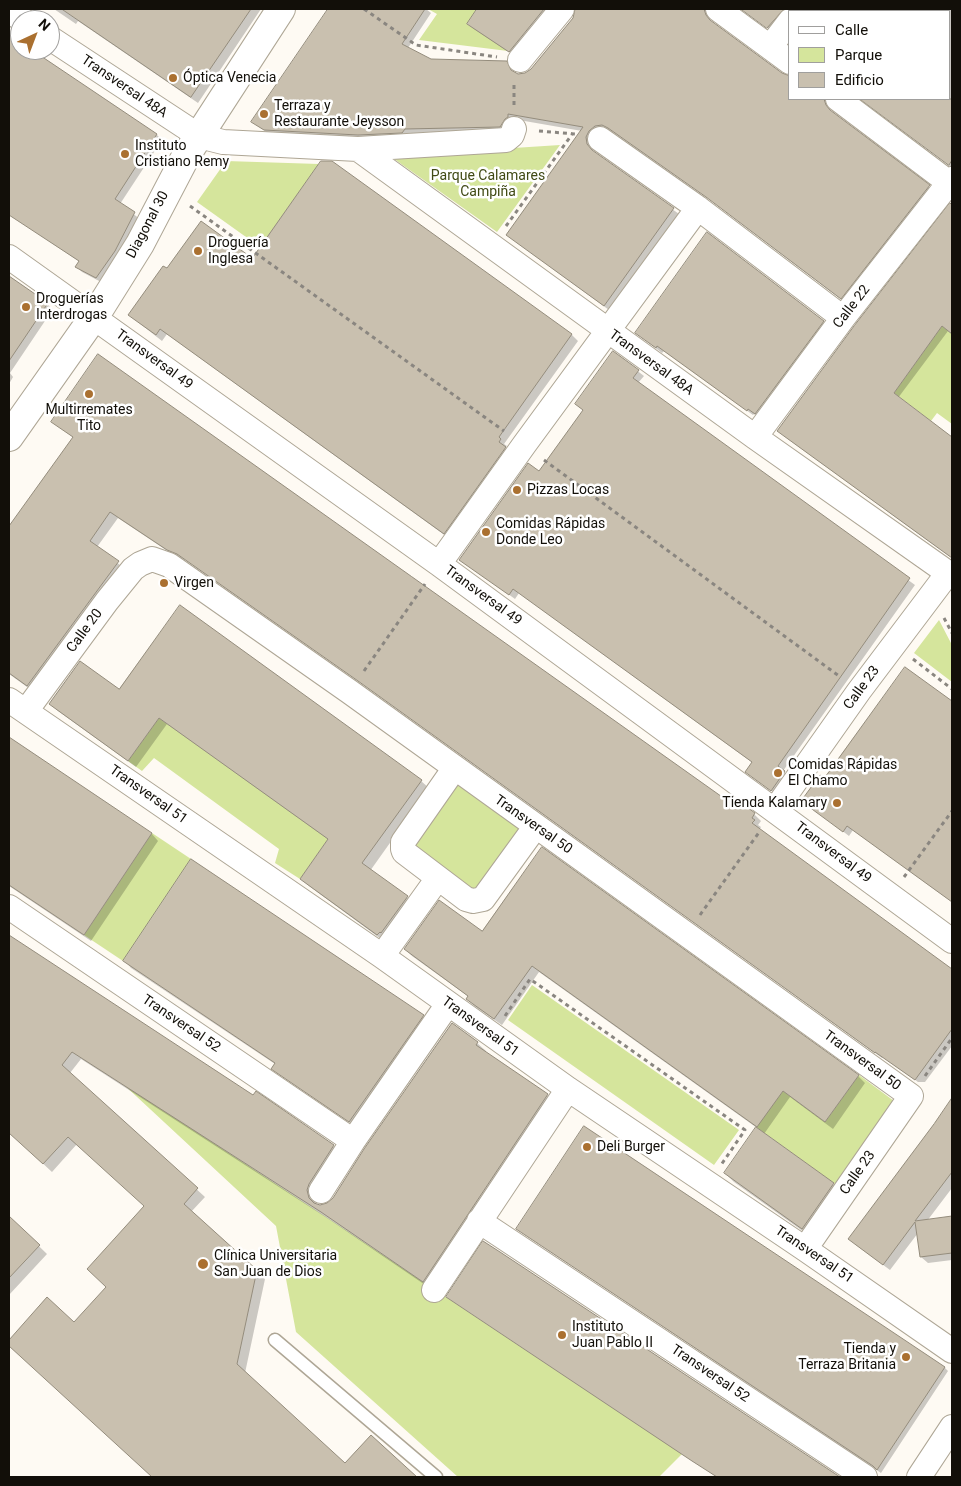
<!DOCTYPE html>
<meta charset="utf-8">
<style>
body{margin:0}
#map{position:relative;width:961px;height:1486px;overflow:hidden;background:#fefaf3;font-family:Roboto,sans-serif}
canvas{display:block}
.frame{position:absolute;inset:0;border:10px solid #120f09;pointer-events:none}
.legend{position:absolute;left:788px;top:10px;width:162px;height:90px;box-sizing:border-box;background:#fff;border:1px solid #a09f9d;margin:0;padding:6px 9px;list-style:none;font-size:15px;color:#120f09}
.legend li{display:flex;align-items:center;gap:10px;height:25px}
.legend b{width:25px;border:1px solid #a09f9d}
.north{position:absolute;left:10px;top:10px;width:50px;height:50px;box-sizing:border-box;background:#fff;border:1px solid #a09f9d;border-radius:50%;rotate:43deg;font-size:14px;font-weight:700;line-height:20px;text-align:center;color:#120f09}
.north::after{content:'';display:block;margin:auto;width:18px;height:22px;background:#aa7030;clip-path:polygon(50% 0,100% 100%,50% 72%,0 100%)}
</style>
<div id="map">
<canvas width="961" height="1486"></canvas>
<div class="frame"></div>
<ul class="legend">
<li><b style="height:6px;background:#fff"></b>Calle</li>
<li><b style="height:14px;background:#d5e59c"></b>Parque</li>
<li><b style="height:14px;background:#c9c0af"></b>Edificio</li>
</ul>
<div class="north">N</div>
</div>
<script>
const g = document.querySelector('canvas').getContext('2d');
g.lineJoin = 'round';
function fillPath(path, color) { g.fillStyle = color; g.fill(path, 'evenodd'); }
function stroke(path, color, width, dash) { g.strokeStyle = color; g.lineWidth = width; g.lineCap = dash ? 'butt' : 'round'; g.setLineDash(dash || []); g.stroke(path); }
function drawText(font, color, halo, rows, align = 'center') {
  g.font = font + ' Roboto,sans-serif'; g.lineWidth = 5; g.setLineDash([]); g.textBaseline = 'middle'; g.strokeStyle = halo; g.fillStyle = color; for (const [text, x, y, turn = 0] of rows) {
    g.save(); g.translate(x, y); g.rotate((+turn || 0) * Math.PI / 180); g.textAlign = isNaN(turn) ? turn : align; if (halo) g.strokeText(text, 0, 0); g.fillText(text, 0, 0); g.restore();
  }
}
const green = new Path2D(`
 M428 9H477L467 24 508 51 419 40 437 14Z
 M560 145 497 232 390 156Z
 M226 161 319 164 260 247 197 202Z
 M942 326 952 334V424L937 413 931 421 894 393Z
 M939 620 952 645V682L914 653Z
 M159 718 328 839 300 879 275 863 279 849 154 758 142 771 128 761Z
 M454 777 523 827 476 894 406 844Z
 M152 833 191 859 123 961 84 935Z
 M532 985 739 1130 714 1165 508 1020Z
 M859 1075 894 1101 835 1184 756 1127 783 1091 825 1122Z
 M122 1083C310 1205 496 1331 682 1454L659 1477H458L296 1332 276 1226Z`);
const shadow = new Path2D(`
 M54 9H261L198 103 78 21 76 24Z
 M329 9H426L431 13 408 48 431 60 506 63 514 73 518 75 526 74 531 70 574 18 577 9H711L709 13 710 20 790 99H831L829 104 830 111 934 191 846 303 713 202 614 133 608 130 591 144 594 153 679 214 609 310 507 235 582 131 513 119 505 131 410 134 408 137 364 140 270 135 252 121Z
 M479 9H554L515 56 474 29 468 24Z
 M741 9H952V168L861 99H950V11H790L773 32Z
 M9 36 20 43V50H30L157 135 162 140 120 204 140 219 101 282 82 272 76 266 80 262 9 214Z
 M332 163 572 335 578 341 504 444 507 446 505 448 511 454 450 539 167 334 162 341 129 315 167 270 252 260Z
 M952 203V334L948 331 898 398 950 437 952 433V558L784 436 855 327Z
 M9 278 47 304 53 309 10 373 13 377 9 384Z
 M823 322 829 327 761 419 754 414 753 415 664 351 662 353 636 333Z
 M614 353 644 376 638 383 915 585 783 771 790 777 777 795 752 777 753 763 519 593 515 599 461 560 539 473 584 411 576 404Z
 M53 422 725 800 754 814 761 821 758 825 761 827 759 830 952 971V1046L925 1082H918L883 1057 882 1058 366 687 185 560 175 556 118 518 97 547 125 569 34 692 9 674V528L74 438Z
 M905 668 952 703V902L853 830 849 836 803 801 824 780Z
 M119 691 421 781 429 788 370 871 407 897 414 905 385 942 309 886 301 879 329 840 205 751 167 724 136 767 58 711 50 703Z
 M9 738 152 834 158 841 91 941 9 886Z
 M542 849 858 1076 865 1083 833 1129 790 1097 764 1134 833 1184 842 1193 811 1237 734 1182 725 1173 757 1128 539 972 502 1025 474 1006 467 999 469 997 412 956 405 949 483 932Z
 M9 937 254 1097 333 1146 342 1154 315 1200 316 1205 321 1206 327 1205 477 1043 486 1051 485 1052 547 1095 556 1103 431 1289 330 1220 81 1059 70 1073 205 1197 191 1212 265 1279 245 1373 345 1465 371 1436 416 1477H152L9 1344V1341L47 1299 75 1324 107 1287 146 1207 77 1144 52 1172 9 1132Z
 M125 961 423 1016 430 1023 357 1128 280 1075 273 1068 275 1064 131 968Z
 M952 1100V1188L927 1221 952 1217V1260L928 1263 921 1257 918 1233 890 1270 856 1245Z
 M9 1217 47 1254 9 1295Z
 M517 1229 944 1367 948 1371 881 1473Z
 M483 1243 838 1477H717L447 1297Z`);
const building = new Path2D(`
 M62 9H251L191 97Z
 M328 9H425L402 44 431 59 507 61 511 70 518 74 525 73 531 69 573 18 575 9H704L706 15 710 20 782 73 790 76V99H824L826 105 830 110 930 185 841 299 706 197 608 128 602 125 595 126 589 131 586 137 587 144 592 150 674 208 604 306 506 235 583 127 508 114V117L505 119 500 127 405 129 402 133 358 135 264 130 251 122Z
 M477 9H544L509 52 467 24Z
 M741 9H784L767 28Z
 M9 35 20 42V50H32L157 134 115 199 135 212 115 251 96 278 75 267 79 261 9 215Z
 M860 99H952V160L949 165Z
 M321 161H332L572 334 499 437 501 439 499 442 506 447 444 534 160 329 156 335 128 315 163 266 167 268 201 221 252 258Z
 M950 203 952 205V334L942 326 894 393 952 437V558L777 431 854 326Z
 M707 232 824 321 755 414 748 409 747 411 657 346 656 348 635 333Z
 M9 276 48 303 9 361Z
 M613 351 639 370 633 378 910 578 778 766 785 771 771 791 745 772 752 762 513 589 509 595 459 560 528 463 539 471 583 410 575 404Z
 M98 354 725 799 729 794 755 813 752 818 755 820 752 823 952 969V1029L915 1080 875 1052V1053L358 681 177 554 167 550 110 512 90 541 119 561 27 686 9 673V526L73 437 51 422Z
 M180 605 422 780 362 863 408 896 381 933 380 932 377 935 300 879 328 839 159 718 128 761 49 704 80 661 119 689Z
 M905 667 952 701V902L847 826 843 832 801 801 820 775 824 778Z
 M9 737 152 833 84 935 9 885Z
 M542 847 859 1075 825 1122 783 1091 757 1127 532 966 494 1019 466 999 468 996 404 949 439 900 482 931Z
 M191 859 424 1015 349 1122 271 1069 275 1063 123 961Z
 M9 935 253 1095 256 1091 334 1145 309 1184 307 1190 309 1198 314 1203 320 1205 327 1203 333 1198 364 1149 452 1023 478 1042 476 1045 548 1094 423 1282 321 1212 72 1052 62 1065 198 1188 184 1204 257 1270 237 1364 345 1463 371 1435 417 1477H152L9 1346V1340L47 1297 74 1322 106 1287 87 1269 144 1206 68 1137 43 1164 9 1133Z
 M952 1098V1172L915 1221 952 1216V1253L920 1257 915 1222 883 1265 848 1239 934 1124Z
 M584 1126 945 1367 877 1470 873 1466 516 1229Z
 M756 1127 834 1183 802 1229 724 1173Z
 M9 1216 40 1245 9 1278Z
 M483 1241 500 1252 840 1477H717L692 1461 446 1297Z`);
const path = new Path2D(`
 M364 9 416 45 497 57
 M514 105V84
 M539 131 575 134
 M190 206 504 431
 M506 226 573 133
 M544 460 839 676
 M944 618 952 633
 M913 659 952 689
 M364 671 425 584
 M904 877 952 811
 M700 915 760 831
 M505 1016 530 979 745 1130 721 1165
 M925 1076 952 1038`);
const lane = new Path2D(`
 M275 1340 436 1477`);
const street = new Path2D(`
 M718 9 790 62
 M9 11 23 20
 M50 38 199 136 223 142 358 149 506 140 512 135 514 129
 M770 47 790 21
 M520 60 562 9
 M838 99 952 185
 M600 139 698 208 843 318
 M358 149 755 437 948 573
 M9 257 439 564 952 941
 M755 437 843 318 952 179
 M439 564 524 445 698 208
 M9 700 382 956 568 1089 805 1249 952 1351
 M26 711 107 601 133 569 140 564 152 559 169 565 350 692 911 1096 805 1249
 M454 769 403 842V849L404 852 466 899 473 901 483 899 536 826
 M775 810 859 691 948 573 952 576
 M9 907 353 1141
 M382 956 438 878
 M321 1191 353 1141 448 1004
 M479 1221 865 1477
 M434 1290 568 1089
 M919 1477 952 1427`);
const secondary = new Path2D(`
 M9 437 100 308 140 244 187 154 281 9`);
const markers = [
 [173,78,5,"#aa7030"],
 [264,114,5,"#aa7030"],
 [125,154,5,"#aa7030"],
 [198,251,5,"#aa7030"],
 [26,307,5,"#aa7030"],
 [89,394,5,"#aa7030"],
 [517,490,5,"#aa7030"],
 [486,532,5,"#aa7030"],
 [164,583,5,"#aa7030"],
 [778,773,5,"#aa7030"],
 [837,803,5,"#aa7030"],
 [587,1147,5,"#aa7030"],
 [203,1264,6,"#aa7030"],
 [562,1335,5,"#aa7030"],
 [906,1357,5,"#aa7030"]
];
const poiNames = [
 ["Óptica Venecia",183,78],
 ["Terraza y",274,106],
 ["Restaurante Jeysson",274,122],
 ["Instituto",135,146],
 ["Cristiano Remy",135,162],
 ["Droguería",208,243],
 ["Inglesa",208,259],
 ["Droguerías",36,299],
 ["Interdrogas",36,315],
 ["Multirremates",89,410,"center"],
 ["Tito",89,426,"center"],
 ["Pizzas Locas",527,490],
 ["Comidas Rápidas",496,524],
 ["Donde Leo",496,540],
 ["Virgen",174,583],
 ["Comidas Rápidas",788,765],
 ["El Chamo",788,781],
 ["Tienda Kalamary",827,803,"right"],
 ["Deli Burger",597,1147],
 ["Clínica Universitaria",214,1256],
 ["San Juan de Dios",214,1272],
 ["Instituto",572,1327],
 ["Juan Pablo II",572,1343],
 ["Tienda y",896,1349,"right"],
 ["Terraza Britania",896,1365,"right"]
];
const streetNames = [
 ["Transversal 48A",124,87,34],
 ["Diagonal 30",148,225,-62],
 ["Calle 22",852,307,-52],
 ["Transversal 49",154,360,36],
 ["Transversal 48A",651,363,36],
 ["Transversal 49",483,596,36],
 ["Calle 20",85,631,-54],
 ["Calle 23",862,688,-54],
 ["Transversal 51",148,795,35],
 ["Transversal 50",533,825,35],
 ["Transversal 49",833,853,37],
 ["Transversal 52",181,1024,34],
 ["Transversal 51",480,1027,36],
 ["Transversal 50",862,1061,36],
 ["Calle 23",858,1173,-55],
 ["Transversal 51",814,1255,34],
 ["Transversal 52",710,1374,34]
];
const parkNames = [
 ["Parque Calamares",488,176],
 ["Campiña",488,192]
];
fillPath(green, '#d5e59c');
fillPath(shadow, '#0003');
fillPath(building, '#c9c0af');
stroke(building, '#948c7c', 1);
stroke(lane, '#aea695', 15);
stroke(street, '#aea695', 26);
stroke(secondary, '#aea695', 30);
stroke(path, '#8a8680', 3, [4, 4]);
stroke(lane, '#fff', 12);
stroke(street, '#fff', 24);
stroke(secondary, '#fff', 28);
for (const [x, y, r, color] of markers) { const dot = new Path2D(); dot.arc(x, y, r, 0, 2 * Math.PI); g.fillStyle = color; g.fill(dot); stroke(dot, '#fff', 2); }
drawText('14px', '#120f09', '#fff', poiNames, 'left');
drawText('14px', '#120f09', '#fff', streetNames);
drawText('14px', '#414a15', '#fff', parkNames);
</script>
